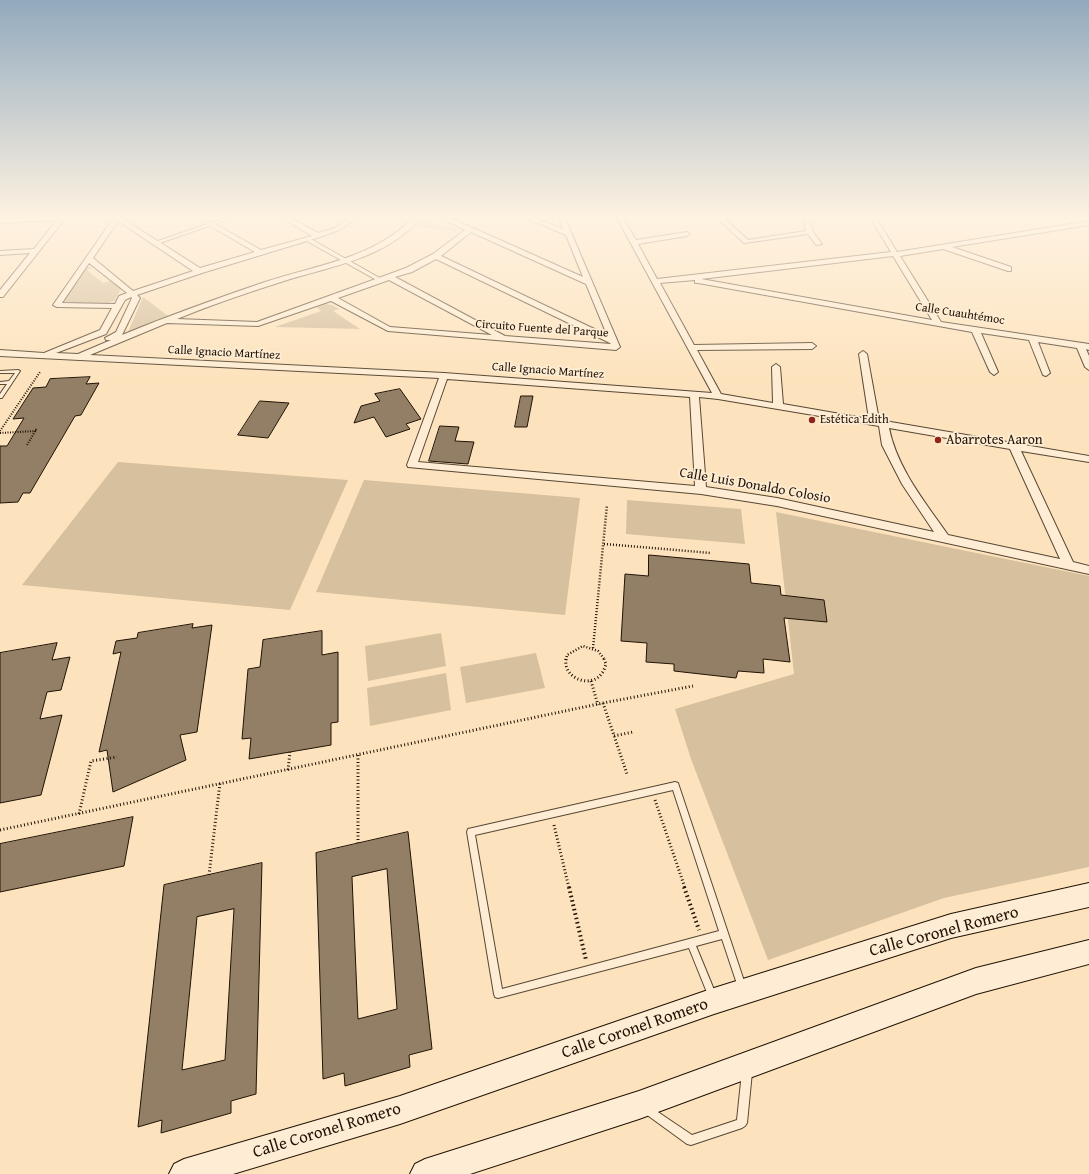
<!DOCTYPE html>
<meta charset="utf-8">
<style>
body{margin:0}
canvas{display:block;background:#fde3bd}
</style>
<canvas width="1089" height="1174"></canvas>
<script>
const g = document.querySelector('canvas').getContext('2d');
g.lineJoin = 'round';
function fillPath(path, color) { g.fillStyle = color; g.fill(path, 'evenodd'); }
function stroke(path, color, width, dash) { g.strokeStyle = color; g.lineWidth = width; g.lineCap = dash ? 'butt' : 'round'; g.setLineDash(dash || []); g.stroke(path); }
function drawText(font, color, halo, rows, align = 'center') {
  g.font = font + ' "Gentium Book Plus",serif'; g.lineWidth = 3.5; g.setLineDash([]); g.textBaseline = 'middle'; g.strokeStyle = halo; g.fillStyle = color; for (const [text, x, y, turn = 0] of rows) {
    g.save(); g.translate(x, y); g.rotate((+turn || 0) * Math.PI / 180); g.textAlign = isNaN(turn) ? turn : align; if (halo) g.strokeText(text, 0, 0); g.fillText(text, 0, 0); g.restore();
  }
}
const green = new Path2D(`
 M426 216 432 218 429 220 445 227 449 226 457 229 456 232 417 226Z
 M89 267H93L87 270 103 283 110 281 121 289 114 301 108 303 64 302 62 300 85 268Z
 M143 297 168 316 128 332Z
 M326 304 332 305 339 309 333 311 360 329 275 327 321 311 317 307Z
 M118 462 348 480 290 610 22 585Z
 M364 480 580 498 565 615 316 592Z
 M627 500 741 509 745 544 626 534Z
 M776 512 1089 576V867L944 898 768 960 691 759 675 709 794 674Z
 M441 633 446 666 368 681 365 646Z
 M536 653 545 688 466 703 460 667Z
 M446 673 451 710 370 726 367 688Z`);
const building = new Path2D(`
 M90 377 86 384 99 383 81 415 75 416 30 493H23L18 502 0 503V446H7L24 418 13 419 33 388 46 387 50 379Z
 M400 389 421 419 406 424 410 429 386 437 374 417 354 423 361 406 380 401 375 394Z
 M521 396H533L527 427H515Z
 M260 401 289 403 268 438 238 435Z
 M440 426 459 427 455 441 474 442 468 464 429 461Z
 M649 555 749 564 751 583 780 586 781 595 824 600 827 622 784 618 790 662 763 659 764 673 738 671 736 678 674 671V664L646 662 647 643 621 641 625 574 648 576Z
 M193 624 192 628 212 625 197 732 180 735 186 760 113 792 107 750 99 752 121 652 113 654 116 641 137 638 138 633Z
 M322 631V655L338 652V722L331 723V745L249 759 251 738 242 739 248 669 260 667 263 640Z
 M57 643 52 660 70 657 61 690 47 692 40 719 62 715 41 795 0 803V653Z
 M133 817 124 866 0 892V844Z
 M408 832 432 1049 409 1055 410 1067 345 1086 344 1073 323 1079 316 853ZM387 869 397 1009 358 1019 352 877Z
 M262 863 256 1094 231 1101V1113L161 1133 162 1120 138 1127 164 885ZM234 909 225 1060 182 1070 197 917Z`);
const pathFar3 = new Path2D(`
 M0 431 40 372
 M0 433 36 431
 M27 445 37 428`);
const pathFar2 = new Path2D(`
 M604 544 711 553
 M593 648 607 505
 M566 660 567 655 583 646 598 651 605 660`);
const pathFar1 = new Path2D(`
 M566 659C563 679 592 689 602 673 604 671 605 667 606 664L604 659
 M591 681 598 705
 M603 703 627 774
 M614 736 633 732
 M358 755V843
 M288 770 290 752
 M655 800 685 888
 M79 814 91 761 117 757
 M554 825 569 888
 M0 830 603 703 693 686
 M209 875 220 783`);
const path = new Path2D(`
 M569 887 586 960
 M684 887 699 930`);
const service = new Path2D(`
 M18 370 20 371 2 398H0V394L7 384H0V382L9 381 15 373H0V371Z
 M675 782 678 783 746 987 745 990 742 991 739 990 722 939 696 946 717 997 716 1000 713 1001 710 1000 689 948 498 998 495 997 494 994 467 832 468 829ZM673 790 719 931 502 989 475 835Z
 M747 1067 750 1069 752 1072 747 1123 745 1126 742 1128 691 1145 687 1144 643 1112 641 1109 643 1106 646 1104 649 1106 692 1135 737 1120 742 1072 744 1069Z`);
const pedestrian = new Path2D(`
 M231 216H238L157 244 152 243Z
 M305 238H309L385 281 380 282 305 240Z`);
const minor = new Path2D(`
 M67 216 3 297H0V290L30 253 0 255V251L34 249 57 220 0 223V219Z
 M115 216H121L120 217 200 268 255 252 193 216H201L261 250 312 236 279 216H287L318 233 335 228 352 216H360L339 230 320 237 202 273 137 295 140 298 122 335C168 316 215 299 262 283 315 265 375 259 415 216H422C388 259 330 266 281 282 246 293 211 305 177 319L257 322 406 268 433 254 465 230 437 216H446L583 277 566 235 521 216H530L563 229 558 216H564L620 347 616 350 388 331 331 301 258 326 167 323 90 355 444 373 712 393 616 216H622L636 240 687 232 690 234 687 236 638 244 657 279 891 252 869 216H875L897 252 1089 221V225L952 247 1011 267V271H1008L943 249 900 256 941 322 1089 344V350L1086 349 1089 356V370L1085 367 1077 348 1038 342 1050 373 1046 376 1043 375 1029 340 981 333 998 372 994 375 990 372 972 332 698 283H695V280L660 283 694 345 812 343 816 346 812 349 697 350 721 394 773 403 772 367 776 364 780 367 783 404 869 419 859 354 863 351 867 354 879 420 1089 456V462L1021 451 1073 562 1089 566V574L777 506 701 494 408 467 407 465 439 378 0 356V350L44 353 100 330 112 308 57 307 53 305ZM118 221 193 271 133 291 93 258ZM471 232 586 284 607 335 441 256ZM893 256 932 320 701 279ZM436 259 610 343 611 344 505 336 395 277 412 272ZM89 263 127 293 119 296 115 304 62 303ZM389 280 492 335 390 327 338 298ZM131 297 132 298 116 332 105 338 106 340H111L78 354 56 353 106 334 125 300ZM447 379 690 397 695 486 418 462ZM699 397 718 399 879 426 882 445 902 484 934 532 777 498 706 487ZM889 428 1010 449 1060 559 948 535C925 502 897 468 889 428Z
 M719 216H725L726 220 748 240 806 231 802 216H808L813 232 822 244 816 245 808 234 744 243 721 222Z`);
const secondary = new Path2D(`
 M1089 883V907L951 938 714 1014 400 1124 233 1174H169L174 1164 184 1159 400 1096 714 988 951 914Z
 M1089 940V964L976 994 639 1119 470 1174H410L415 1164 425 1159 639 1091 976 968Z`);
const markers = [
 [812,420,4,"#8f2418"],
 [938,440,4,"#8f2418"]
];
const farStreetnames = [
 ["Calle Cuauhtémoc",960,314,9],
 ["Circuito Fuente del Parque",542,329,4],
 ["Calle Ignacio Martínez",224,353,3],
 ["Calle Ignacio Martínez",548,371,4]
];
const farPoinames = [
 ["Estética Edith",820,420]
];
const poiNames = [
 ["Abarrotes Aaron",946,440]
];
const streetNames = [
 ["Calle Luis Donaldo Colosio",755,486,10]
];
const nearStreetnames = [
 ["Calle Coronel Romero",944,932,-15],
 ["Calle Coronel Romero",635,1029,-19],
 ["Calle Coronel Romero",327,1131,-17]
];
fillPath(green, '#d7c09e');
fillPath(building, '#937f65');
stroke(building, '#201305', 1);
stroke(service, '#574733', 2);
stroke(pedestrian, '#574733', 2);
stroke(minor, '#574733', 2);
stroke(secondary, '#201305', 2);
stroke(pathFar3, '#201305', 2, [1, 1.5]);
stroke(pathFar2, '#201305', 2.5, [1, 2]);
stroke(pathFar1, '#201305', 3, [1, 2.5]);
stroke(path, '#201305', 4, [1.5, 3]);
fillPath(service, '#feedd4');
fillPath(pedestrian, '#feedd4');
fillPath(minor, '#feedd4');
fillPath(secondary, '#feedd4');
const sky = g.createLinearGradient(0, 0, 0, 380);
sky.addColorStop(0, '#92aabe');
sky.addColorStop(0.57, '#fef2e1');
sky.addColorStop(1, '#fef2e100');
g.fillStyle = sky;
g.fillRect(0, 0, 1089, 380);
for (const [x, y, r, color] of markers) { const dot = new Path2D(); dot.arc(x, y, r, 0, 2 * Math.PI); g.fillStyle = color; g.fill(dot); stroke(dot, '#feedd4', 1.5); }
drawText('12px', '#201305', '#feedd4', farStreetnames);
drawText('12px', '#201305', '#feedd4', farPoinames, 'left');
drawText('14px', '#201305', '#feedd4', poiNames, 'left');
drawText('14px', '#201305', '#feedd4', streetNames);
drawText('17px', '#201305', '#feedd4', nearStreetnames);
</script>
